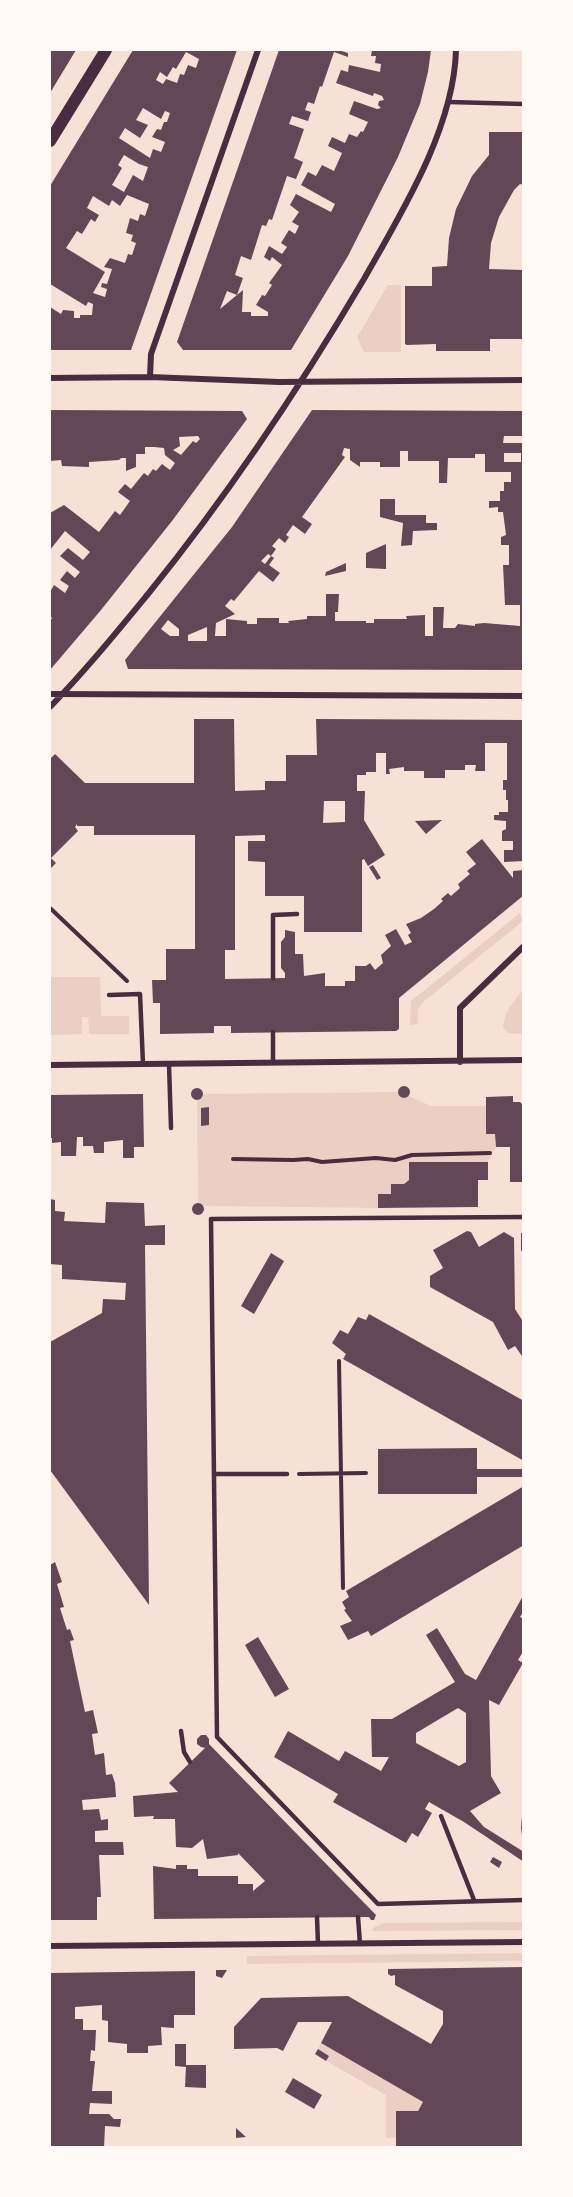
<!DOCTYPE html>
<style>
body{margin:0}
#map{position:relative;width:573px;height:2197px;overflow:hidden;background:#f7e1d7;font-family:"Titillium Web",sans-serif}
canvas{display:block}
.frame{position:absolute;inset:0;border:51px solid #fffaf5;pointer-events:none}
</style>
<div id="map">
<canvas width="573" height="2197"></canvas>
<div class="frame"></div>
</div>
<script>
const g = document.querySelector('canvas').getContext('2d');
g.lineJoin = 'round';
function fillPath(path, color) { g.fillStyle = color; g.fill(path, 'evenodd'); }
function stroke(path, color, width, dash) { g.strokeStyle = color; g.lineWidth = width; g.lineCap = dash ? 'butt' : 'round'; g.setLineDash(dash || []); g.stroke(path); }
const green = new Path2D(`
 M388 285H401V352H364L357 337Z
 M520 913 523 921 422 1003 418 1010V1024L410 1025 411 1001Z
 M50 977H100L101 1016H129V1034H89L88 1017H82V1034L50 1035Z
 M523 990V1034L508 1033 503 1028C504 1012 513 1002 523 990Z
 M398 1092 402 1098H407L409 1096 431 1106H486V1134H495L496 1147 488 1162H409V1180L404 1184H392L391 1194H378V1208L204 1206 198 1203 197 1100 203 1097V1094Z
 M523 1922V1930L372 1931 373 1928 383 1923Z
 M523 1953V1961L247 1964V1956Z
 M321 2043 423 2102 418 2111H396V2138H386V2095L326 2061 329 2056 318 2049Z`);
const building = new Path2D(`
 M50 50H76L50 93Z
 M133 50H237L131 350H50V307L61 314 63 310 74 311V318H80V315H92L93 304 88 302 86 306 50 284V186ZM186 52 199 59 196 68 188 65 184 75 180 74 177 83 166 79 163 84 156 80 160 72 167 77 173 67 176 69ZM143 108 161 119 165 111 170 113 167 122H164L161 130 157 129 152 137 165 142 161 152 153 149 150 158 119 138 125 128 140 138 148 125 136 120ZM124 155 139 164 148 167 143 181 133 175 124 192 112 185 122 168 118 165ZM127 195 149 204 145 216 140 214 138 221 130 218 126 233 133 235 131 241 136 243 132 255 128 254 125 263 110 258 104 267 112 269 107 284 102 283 101 287 107 289 105 297 93 293 105 272 66 248 77 231 82 234 91 219 95 222 99 215 87 208 93 196 109 206 112 200 120 206Z
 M279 50H338L348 53V57L334 52 322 87 320 86 314 104 308 102 305 110 311 112 308 121 292 116 289 124 304 129 294 158 303 162 296 179 287 176 272 220 269 219 266 226 262 225 251 260 241 256 235 275 243 278 237 295 243 290 242 312H251V316H268V312L256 305 262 295 265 296 272 285 269 283 282 265 272 257 270 261 264 257 269 246 282 254 287 247 281 243 289 230 295 234 299 226 292 222 299 212 290 205 296 194 331 212 335 204 301 185 308 172 316 176 322 165 334 171 342 153 328 146 332 137 345 143 349 134 357 137 361 131 363 132 368 122 349 114 354 101 377 109 381 108 378 105 379 101 384 100 382 96 374 93 373 96 336 83 341 70 348 72 349 65 380 72 381 64 375 63 376 56H371L372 50H431L428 72 420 104 398 157 348 256 291 350H183L177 342ZM227 291 237 295 220 309Z
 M489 132H524V185L520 184 514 190 499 217 491 243 489 269 524 270V339H490V351H436V344L407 345 405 344V286H432V267L447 266 449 238 456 209 472 176 489 155Z
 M50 410 242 411 247 419 172 521 101 610 50 670V621L52 618 50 616V592L54 585 65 593 69 586 60 580 67 571 75 578 80 572 60 556 68 548 83 560 90 552 65 531 50 550V513L64 505 99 532 115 511 120 515 130 501 118 492 125 484 131 489 144 473 148 476 153 469 156 471 162 464 170 470 175 463 165 455 164 448 154 447H145V454H136V467L126 471V458H121L119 460 89 462V467L62 466 61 460 50 461ZM198 436 200 439 196 443 193 441 181 455 173 450 180 446 179 437Z
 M312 410 524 411V436H504L503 443H524V670L128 669 125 660 232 527ZM344 448 350 449V460L360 467V462H380V467H400V451H408V461H439V483H447L448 458H475V454H485V472H511V482H504V491H500V501H489V508L498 507V512H503L506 535 501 537V545H509V565H503L505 605H520V626L484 623 475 624V626L458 624 455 628H443L444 607H433V636H425V615L406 616 407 619H374V623H366V621H335V612H338L339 594H326V616H307V619L288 621 289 623H279V618H257V624H247V621L226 619V636H215L216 623 235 614 225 606 231 599 234 601 259 571 273 582 280 573 269 565 274 558 271 556 265 564 261 561 268 554 271 556 276 549 272 546 279 538 285 543 289 537 286 535 293 525 305 534 312 524 302 517 345 457 342 455ZM504 453H521V462H504ZM168 620 179 629V636H170L161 629ZM207 627V641H188V635Z
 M380 499H395V515H426V523H437V530L413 531 412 545 401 546 403 523 380 517Z
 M386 544V569L366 568V553Z
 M346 563V571L325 576 326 572Z
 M194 719H234L235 791 265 790V781H286V755H317L316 719 524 720V861L504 862V850H513V841H502V831L506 829V821L494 820V815H499V812H508V800H506V790H503V780H507V743H485V771H475L476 765H465V770H445V778H424V771H404V767L389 769 390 774H386V753H376V772H366V775H357V791H365L364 820 385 855 368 866 364 859 362 860V932H304V896H265V862L248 861V841H265V835L235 836V950H225V979L285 978V973L281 968V942L285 937V930L295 932V954H303L304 976 325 973V986H345V981H355V966H366L370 963 375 970 383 963 381 955 391 946 385 935 396 929 405 945 412 942 408 935 411 933 406 924 421 918 434 909 443 901 441 899 448 893 451 896 460 888 458 884 470 874 467 871 476 864 466 852 482 839 513 878V871L524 870V895L399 998V1029L396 1031 231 1033V1026H214V1033L160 1034V1003H153L152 980H166V949H195V835H94V826H77V824L75 827 78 831 51 858 56 863 50 869V759L55 754 85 783H194ZM324 801H345V822L323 823Z
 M442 820 426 834 415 821Z
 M373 865 381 878 377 880 369 867Z
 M398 1092a6 6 0 1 1 12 0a6 6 0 1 1-12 0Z
 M191 1094a6 6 0 1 1 12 0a6 6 0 1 1-12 0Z
 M143 1094 144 1147H134V1158H123V1140L104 1142V1153H94L93 1146H83V1137H77L76 1156H61V1142L52 1143V1138H50V1095Z
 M513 1096V1102H520L524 1106V1182H510V1147H496L495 1134H486V1097Z
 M209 1107V1125L201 1126V1108Z
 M409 1162H488V1180H478V1207L378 1208V1194H391V1184H404L409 1180Z
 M50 1199 55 1200V1211L65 1212 64 1221 105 1223 106 1202 144 1203 145 1226 165 1225V1245H145L149 1605 50 1470V1342L102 1313 103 1299 125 1300 126 1283 62 1279V1265L50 1264Z
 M192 1209a6 6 0 1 1 12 0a6 6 0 1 1-12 0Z
 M467 1231 471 1232 479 1247 504 1232 514 1238 515 1309 524 1323V1359L515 1346 508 1350 493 1322 430 1287V1276L443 1268 433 1250Z
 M521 1233H524V1251H521Z
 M271 1253 284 1261 254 1314 241 1306Z
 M369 1314 524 1401V1461L343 1359 346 1354 332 1343 340 1330 348 1334 358 1317 366 1320Z
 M477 1448V1469H524V1477H477V1494H378V1449Z
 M524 1486V1545L371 1636 368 1631 348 1640 340 1626 352 1621 344 1610 346 1609 342 1602 349 1597 346 1591Z
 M55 1562 62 1582 57 1584 64 1607 60 1608 67 1630 70 1629 74 1640 70 1641 85 1712 93 1710 98 1733 92 1734 95 1755 104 1753 106 1775 112 1774 115 1783 116 1797 82 1800 83 1810 99 1809 101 1820 108 1819V1830L95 1831V1842H123L124 1855H99L101 1897H97V1920H50V1565Z
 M524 1594V1611L520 1617 524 1619V1650L518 1660 523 1663 499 1705 489 1700 491 1776 501 1793 470 1811 484 1827 524 1852V1862L464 1822 429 1802 425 1809 432 1813 418 1837 412 1833 406 1843 333 1802 338 1794 274 1757 288 1731 339 1761 345 1751 381 1771 389 1757H372L371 1719H392L455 1682 426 1635 437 1628 465 1674 476 1680ZM458 1708 466 1713V1762L459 1766 416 1743V1733Z
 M258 1637 289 1689 275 1697 245 1645Z
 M201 1735H206L209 1739V1744L376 1915 374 1920H371L369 1917 154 1919 153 1866 176 1869V1865H187V1869H198V1876H238V1884H253V1891L265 1881 238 1853V1855L207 1859 203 1839 192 1848 176 1847 175 1819H153L154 1816 134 1817 133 1796 178 1792 169 1783 205 1748 201 1747 197 1744V1739Z
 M522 1816H524L522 1835 521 1828Z
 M493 1857 502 1862 499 1868 490 1862Z
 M524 1967V2148H396V2111H418L423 2102 321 2043 332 2022H298L283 2051 277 2048 234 2049V2027L261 1998 348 1996 431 2044 443 2024V2011L395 1985V1975L391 1976 388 1974V1969Z
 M216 1970H227L222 1978 216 1976Z
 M195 1971V2015H174V2028L161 2027 162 2045 148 2046V2053H127V2044L108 2042V2021L102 2020V2005L75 2007V2019H83V2030H96L95 2051 91 2050 90 2061H95L92 2091H112V2104L90 2103 89 2114H109L114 2119H121L120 2127 105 2126 104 2148H50V1973Z
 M175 2044H186V2067L175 2066Z
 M318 2049 329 2056 326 2061 315 2054Z
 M186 2065H206V2088L185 2087Z
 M293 2078 322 2095 314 2109 285 2092Z
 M236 2128 246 2137 236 2138Z`);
const path = new Path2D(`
 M50 908 127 981
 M233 1159 293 1160 308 1159 322 1162 376 1158 395 1160 412 1155 490 1153
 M339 1361 343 1588
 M299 1474 366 1473`);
const service = new Path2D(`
 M449 102 524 104
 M273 978V915L297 914
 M109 995 140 994 143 1064
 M273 1032V1063
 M169 1064 171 1128
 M524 1217 211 1219 217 1737 378 1904 524 1900
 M214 1474H287
 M181 1731 184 1752 190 1762
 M441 1816 474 1900
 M317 1917 318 1944
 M358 1917 360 1944`);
const minor = new Path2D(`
 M150 377 151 354 258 50
 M50 378 150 377 279 382 524 380
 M50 694 524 696
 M50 707C85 671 116 633 148 594 229 494 299 389 364 279 402 212 454 128 456 50
 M460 1062V1008L524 946
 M50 1065 524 1060
 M50 1946 524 1942`);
const secondary = new Path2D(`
 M50 141 106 50`);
fillPath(green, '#ebcfc5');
fillPath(building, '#644757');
stroke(path, '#4a2c40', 4);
stroke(service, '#4a2c40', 4.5);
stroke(minor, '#4a2c40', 6);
stroke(secondary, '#4a2c40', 12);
</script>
